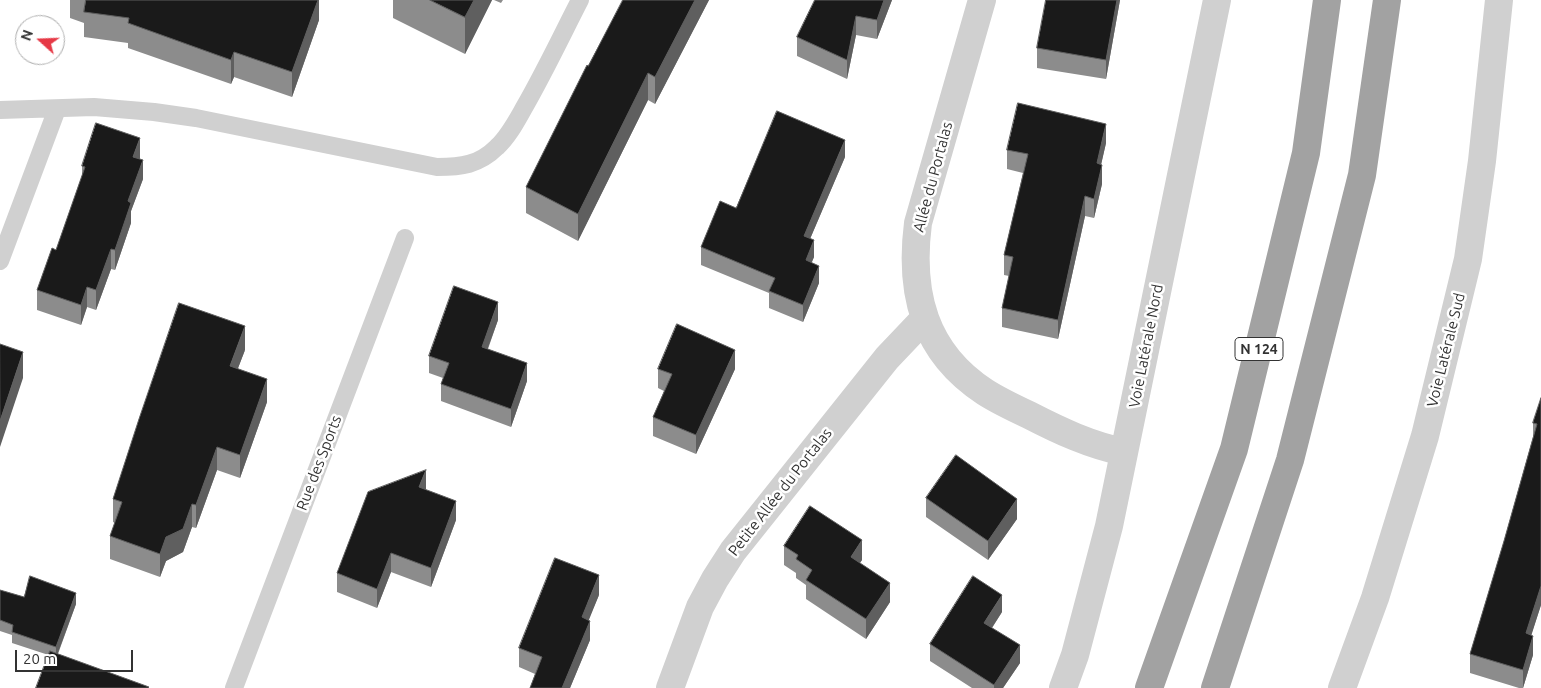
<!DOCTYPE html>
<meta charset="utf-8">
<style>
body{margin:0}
#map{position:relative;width:1541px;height:688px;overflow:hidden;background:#fff;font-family:Ubuntu,sans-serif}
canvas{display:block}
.north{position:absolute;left:15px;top:15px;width:50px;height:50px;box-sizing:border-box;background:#fff;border:1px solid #adadad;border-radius:50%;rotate:290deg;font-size:14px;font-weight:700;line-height:20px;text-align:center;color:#333}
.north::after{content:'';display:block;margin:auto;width:18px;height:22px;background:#e63946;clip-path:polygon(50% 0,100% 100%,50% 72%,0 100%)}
.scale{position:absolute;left:15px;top:650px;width:118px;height:22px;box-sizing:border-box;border:2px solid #333;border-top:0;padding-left:6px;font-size:15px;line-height:18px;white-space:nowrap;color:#333;-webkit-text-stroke:4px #fff;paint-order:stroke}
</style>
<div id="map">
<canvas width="1541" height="688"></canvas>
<div class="north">N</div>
<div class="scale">20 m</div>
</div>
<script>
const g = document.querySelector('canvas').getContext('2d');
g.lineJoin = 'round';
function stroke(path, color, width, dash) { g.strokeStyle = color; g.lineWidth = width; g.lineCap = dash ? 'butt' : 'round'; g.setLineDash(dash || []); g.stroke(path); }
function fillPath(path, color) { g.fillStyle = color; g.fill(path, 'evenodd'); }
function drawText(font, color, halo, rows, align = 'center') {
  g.font = font + ' Ubuntu,sans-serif'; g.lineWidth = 5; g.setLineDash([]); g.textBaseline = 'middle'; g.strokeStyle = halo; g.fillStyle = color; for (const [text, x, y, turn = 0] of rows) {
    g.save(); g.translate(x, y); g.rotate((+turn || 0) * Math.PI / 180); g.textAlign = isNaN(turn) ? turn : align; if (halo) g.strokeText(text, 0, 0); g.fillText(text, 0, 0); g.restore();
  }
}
const service = new Path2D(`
 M0 110 94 107 154 112 196 118 437 167C461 167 479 165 497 147 509 136 517 120 525 106 545 71 562 35 580 0
 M0 261 57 109
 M234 688 405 238`);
const minor = new Path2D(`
 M982 0 918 223C909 293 924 352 985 392 999 401 1014 408 1029 415 1060 431 1090 445 1124 452
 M670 688 700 607 715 579 733 551 887 358 925 318
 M1063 688 1075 655 1109 526 1217 0
 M1342 688 1375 598 1425 436 1468 259 1482 161 1499 0`);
const trunk = new Path2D(`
 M1149 688 1234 449 1306 153 1327 0
 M1215 688 1290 460 1362 175 1387 0`);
const wall = new Path2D(`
 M70 0H319V20L292 97 234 77 231 84 128 48V43L84 37V23L70 18Z
 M393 0H492L465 54 393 18Z
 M494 0H503L501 3Z
 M623 0H709L655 104 648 100 578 241 526 213V187Z
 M815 0H892L877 39 856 35 847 79 797 56V37Z
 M1046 0H1120L1106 79 1037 68V48Z
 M1106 143 1101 164 1102 184 1094 218 1085 216 1058 339 1002 327V308L1009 276 1004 275V255L1023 173 1007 169V150Z
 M845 157 810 239 814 257 811 263 819 283 803 322 769 308V293L701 265V247L736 208Z
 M140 158 143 179 131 211V223L115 270 111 269 96 310 87 307 81 325 37 310V290L56 250 82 176V166Z
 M498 320 488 349 527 381 511 427 441 401V384L443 378 429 373V356Z
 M245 350 238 368 267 402 240 478 217 470 196 528 192 527 183 552 166 561 160 577 110 559V536L115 523 113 522V499Z
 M658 369H735L696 454 653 436V417L664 391 658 388Z
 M1541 398V605L1531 635 1533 655 1523 688H1519L1470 673V654L1504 541 1533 437V423Z
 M425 489 456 520 431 587 391 572 377 608 337 592V573Z
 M926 498 1017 519 988 560 926 517Z
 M784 546 862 560 859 563 890 602 866 639 806 599V585L796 578V573L784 565Z
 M0 590 24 597 76 604 58 654 149 688 12 643V635L0 631Z
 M599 595 588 620 590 640 570 688H530L535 674 519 667V648Z
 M1002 612 992 628 1020 663 1003 688H972L930 661V644Z`);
const shadedWall = new Path2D(`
 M318 0H319V20L292 97V72Z
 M474 0H492L465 54V17Z
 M695 0H709L655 104V77Z
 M884 0H892L877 39V20Z
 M1117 0H1120L1106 79V60Z
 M856 16V35L847 79V60Z
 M234 52V77L231 84V60Z
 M648 73V100L578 241V214Z
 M1106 124V143L1097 183V163Z
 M140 138V158L133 177V157Z
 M845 140V157L804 253V236Z
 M143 160V179L131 211V223L115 270V250L128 201Z
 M1102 165V184L1094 218V199Z
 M1085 196V216L1058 339V320Z
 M814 240V257L806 277V260Z
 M111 249V269L96 310V290Z
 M819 266V283L803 322V305Z
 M87 287V307L81 325V305Z
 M498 302V320L482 364V347Z
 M245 326V350L230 389V366Z
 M735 350V369L696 454V435Z
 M23 352V378L0 447V421Z
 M527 363V381L511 427V409Z
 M267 379V402L240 478V455Z
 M217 447V470L196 528V505Z
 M426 470V489L419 506V487Z
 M1017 499V519L988 560V541Z
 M456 501V520L431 587V568Z
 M192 504V527L183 552 166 561 160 577V554L166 537Z
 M862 540V560L851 577V557Z
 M391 553V572L377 608V589Z
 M599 575V595L582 637V617Z
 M890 583V602L866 639V619Z
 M1541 586V605L1526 652V633Z
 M76 593V604L56 658V647Z
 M1002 595V612L984 640V623Z
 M590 621V640L570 688H562Z
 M1533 636V655L1523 688V670Z
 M1020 645V663L1003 688H994V685Z`);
const building = new Path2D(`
 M86 0H318L292 72 234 52 231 60 128 23 129 18 84 12Z
 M430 0H474L465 17Z
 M623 0H695L655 77 648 73 578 214 526 187 587 65 588 66Z
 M815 0H884L877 20 856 16 847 60 797 37Z
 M1046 0H1117L1106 60 1037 48Z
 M1018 103 1106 124 1097 163 1102 165 1094 199 1085 196 1058 320 1002 308 1013 257 1004 255 1028 154 1007 150Z
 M777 111 845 140 804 236 814 240 806 260 819 266 803 305 769 291 775 278 701 247 720 201 736 208Z
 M96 123 140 138 133 157 143 160 128 201 131 203 115 250 111 249 96 290 87 287 81 305 37 290 52 248 56 250 85 167 82 166Z
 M454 286 498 302 482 347 527 363 511 409 441 384 449 363 429 356Z
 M179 303 245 326 230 366 267 379 240 455 217 447 196 505 192 504 183 529 166 537 160 554 110 536 122 502 113 499 139 419Z
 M677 324 735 350 696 435 653 417 672 374 658 369Z
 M0 344 23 352 0 421Z
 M1541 398V586L1526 633 1533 636 1523 670 1470 654 1504 541 1537 424 1533 423Z
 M956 455 1017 499 988 541 926 498Z
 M426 470 419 487 456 501 431 568 391 553 377 589 337 573 368 492Z
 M810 506 862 540 851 557 890 583 866 619 806 580 812 570 796 559 798 555 784 546Z
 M555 558 599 575 582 617 590 621 562 688H530L542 657 519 648Z
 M30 576 76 593 56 647 12 632 13 625 0 620V590L24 597Z
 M973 576 1002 595 984 623 1020 645 994 685 930 644Z
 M50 651 149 687 148 688H36Z`);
const shields = [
 [1259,349,48]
];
const shieldNames = [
 ["N 124",1259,349]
];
const streetNames = [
 ["Allée du Portalas",933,177,-75],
 ["Voie Latérale Nord",1146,346,-79],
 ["Voie Latérale Sud",1446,350,-76],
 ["Rue des Sports",319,463,-69],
 ["Petite Allée du Portalas",780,492,-52]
];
stroke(service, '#d0d0d0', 18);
stroke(minor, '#d0d0d0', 28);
stroke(trunk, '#a2a2a2', 28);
fillPath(wall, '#8c8c8c');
fillPath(shadedWall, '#5f5f5f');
fillPath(building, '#1a1a1a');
stroke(building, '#5f5f5f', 1);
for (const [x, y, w] of shields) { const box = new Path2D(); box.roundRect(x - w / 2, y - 11.5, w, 23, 4); g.fillStyle = '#fff'; g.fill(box); stroke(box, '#333', 1); }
drawText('bold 14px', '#333', null, shieldNames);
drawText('15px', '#333', '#fff', streetNames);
</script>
